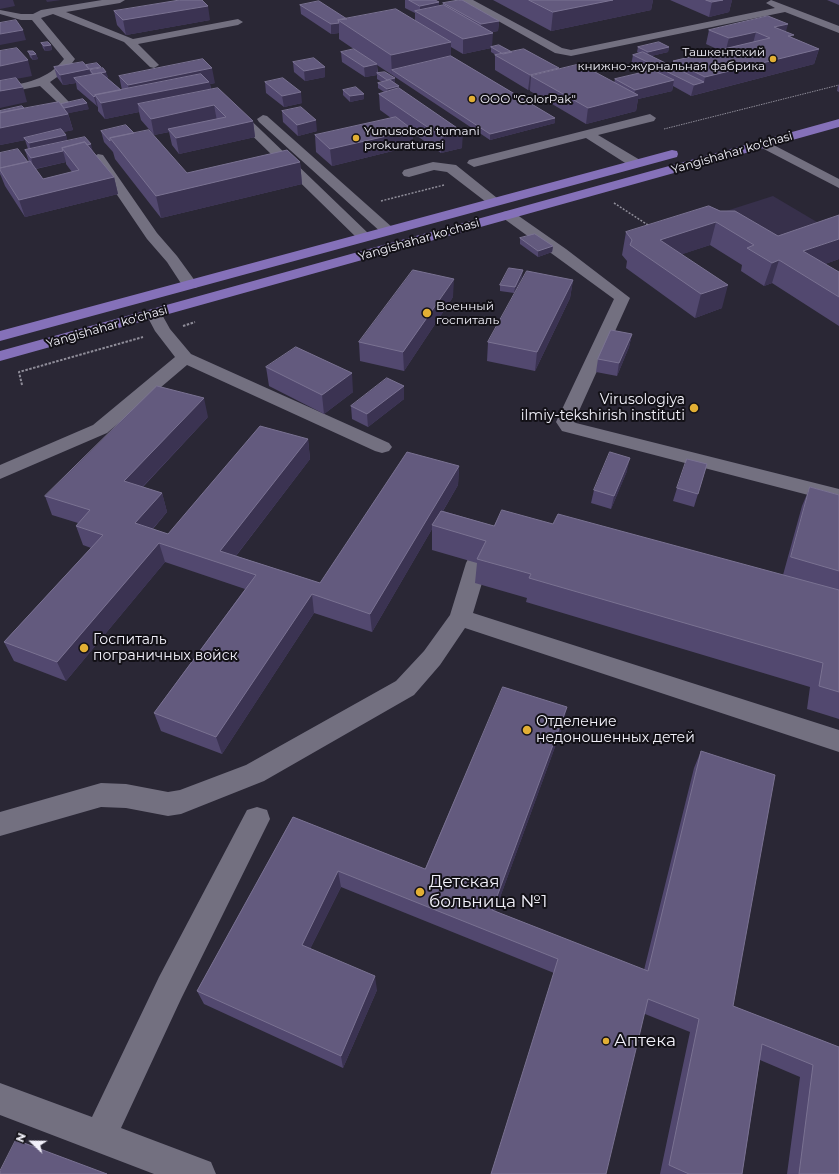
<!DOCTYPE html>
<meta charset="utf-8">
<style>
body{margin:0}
#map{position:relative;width:839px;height:1174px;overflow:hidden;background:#2a2735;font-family:Montserrat,sans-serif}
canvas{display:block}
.north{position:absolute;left:12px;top:1122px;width:40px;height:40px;-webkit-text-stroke:3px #131117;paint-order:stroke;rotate:292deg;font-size:11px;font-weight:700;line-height:16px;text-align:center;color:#f2f1fa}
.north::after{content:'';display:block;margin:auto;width:14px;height:18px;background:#f2f1fa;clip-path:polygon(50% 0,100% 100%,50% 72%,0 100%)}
</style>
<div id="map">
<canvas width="839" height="1174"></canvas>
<div class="north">N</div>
</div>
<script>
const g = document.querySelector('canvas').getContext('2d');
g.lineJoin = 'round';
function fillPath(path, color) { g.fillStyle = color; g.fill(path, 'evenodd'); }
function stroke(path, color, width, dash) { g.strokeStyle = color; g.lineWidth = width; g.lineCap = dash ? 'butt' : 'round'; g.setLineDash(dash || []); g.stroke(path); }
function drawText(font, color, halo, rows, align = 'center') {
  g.font = font + ' Montserrat,sans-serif'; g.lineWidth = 4; g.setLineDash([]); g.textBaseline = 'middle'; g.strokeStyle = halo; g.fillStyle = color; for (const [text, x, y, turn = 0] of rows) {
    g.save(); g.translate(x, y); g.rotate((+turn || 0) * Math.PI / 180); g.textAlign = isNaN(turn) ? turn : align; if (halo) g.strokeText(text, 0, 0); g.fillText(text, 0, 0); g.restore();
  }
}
const green = new Path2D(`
 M773 196 827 228 775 242 723 212Z`);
const pathFar2 = new Path2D(`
 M664 129 839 85`);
const pathFar1 = new Path2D(`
 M381 201 444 185
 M614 203 648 225`);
const path = new Path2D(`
 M183 326 195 322
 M22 385 19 372 143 337`);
const minor = new Path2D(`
 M102 0H125L120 3 66 12 133 39 238 19 243 22 238 25 138 44 159 65 154 68 150 67 124 42 53 14 41 18 75 59 67 70 50 82 69 102 65 108 0 123V115L57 102 40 86 0 94V88C25 83 48 80 64 59L32 20H21L0 14V10L21 14H33L41 10Z
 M461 0H473L562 48 571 50 775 8 766 3 771 0 839 26V33L785 12 571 56 555 53Z
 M233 106 237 107 369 234 371 237 369 240H359L229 113 227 110 229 107Z
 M650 114 656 118 654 121 598 135 640 160 642 163 640 166H630L586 138 474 167 467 163 469 160Z
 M263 115 267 116 393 228 395 231 393 234H383L259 122 257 119Z
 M764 140 839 179V188L760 147 758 144 760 141Z
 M98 154 103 155 157 233 177 256 198 285 196 288H184L167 262 147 239 92 158Z
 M433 162 456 165 502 202 500 205H490L447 172 434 170 409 177 404 176 402 173 404 170Z
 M508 211 513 212 566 249 630 298 574 422 576 423 839 489V503L562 431 556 422 614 299 503 218 501 215 503 212Z
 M154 309 160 311 170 329 191 354 389 443 392 447 389 451 382 453 375 451 187 365 107 433 0 479V465L93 425 175 357 155 331 146 314 148 311Z
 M477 555 485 557 488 563 473 613 839 730V752L465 628 440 665 414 695 264 781 181 814 168 816 126 808 101 807 0 836V812L101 783 126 784 168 792 180 790 246 765 396 681 424 651 450 615 466 563 469 557Z
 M257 807 267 810 270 819 181 999 121 1128 211 1162 216 1174H154L0 1115V1083L92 1117 159 977 247 810Z`);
const major = new Path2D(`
 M839 119V127L0 361V351Z
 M672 150 677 151 678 154 677 157 0 341V331Z`);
const wall = new Path2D(`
 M405 0H435L439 6 443 5V3L499 21 498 31 492 32V46L512 52 559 69 614 83 615 79 644 72 631 65 633 55 639 53 637 52 638 47H669L668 52 651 56 672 66 673 61 719 50 706 44 709 30 786 32 793 38 819 49 814 64 691 96 673 86 672 91 638 99 636 111 586 124 530 91V90H528L495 70V55H496L491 52V48L463 54 451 47V56L555 118V123L490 140 377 65 378 73 395 84 462 148 441 153 413 133V146L332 166 316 152 315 135 391 118 380 110 379 94 384 92 378 88V83L382 82 377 79V75L365 77 342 62 341 52 361 54 339 39V33L331 34 301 14 300 5 347 19 415 20V13L405 8Z
 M493 0H653L651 10 551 31Z
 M670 0H732L729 12 709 17Z
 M827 0H839V5Z
 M114 11 210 20 126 35 117 25Z
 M41 43 51 45 52 50 45 51 43 48Z
 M28 51 36 54 38 59 33 60 30 57Z
 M293 62 325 77 305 81 294 72Z
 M86 65 101 68 108 77 107 78 121 90H122L119 76 215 83 210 84 211 89 253 121 255 137 179 154 172 145 169 132 154 135 141 120 139 112 105 119 98 111V107L77 89 76 83 63 85 57 77 54 67Z
 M265 82 302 103 284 107 266 93Z
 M838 85H839V92L837 91Z
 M343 90 364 94V99L350 102 343 95Z
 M61 104 89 109 68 113 73 130 63 132 66 135 67 141 93 152 114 177 118 194 25 217 5 186 1 176 0 174V153L28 162H29L25 150 28 149 25 140 0 145V111ZM66 162V164L72 172 43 179 36 169Z
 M282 111 317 131 298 136 283 122Z
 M101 131 134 133 187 173 300 162 302 184 161 218 115 159 113 152 104 142Z
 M709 206 778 236 839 259 825 264 839 272V326L772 283 764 286 741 271 742 265 710 245 682 254 722 308 695 318 626 268 627 261 622 255 626 232Z
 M520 238 553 246 552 252 538 257 520 244Z
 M522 277 514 293 500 291V285Z
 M573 280 570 298 535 371 487 361 488 342Z
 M453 297 404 371 360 361 359 342Z
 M632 334 629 347 617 376 596 372 598 359Z
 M266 367 353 392 324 414 269 386Z
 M404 386V399L368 427 352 419 351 406Z
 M208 417 143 487 162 493 167 512 153 529 168 534 308 439 310 459 236 556 320 583 459 466 458 485 443 511 494 526 553 524 783 575 802 506 810 487 839 495V719L807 709 810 687 526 602 527 598 475 583 477 563 432 550V529L372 632 314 613 222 754 161 731 154 713 245 589 165 562 66 681 14 661 4 642 91 548 83 545 76 526 78 523 52 515 45 496Z
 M707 464 694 507 673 501 677 488Z
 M627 471 611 509 591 503 594 490Z
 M563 725 495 911 644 970 694 768 701 751 733 1006 839 1047V1174H787L800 1077 760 1060 742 1174H660L690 1032 645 1014 554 973 341 887 310 949 377 990 343 1068 204 1004 197 991 293 817 425 869Z`);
const shadedWall = new Path2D(`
 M0 0H13L15 6 0 9Z
 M46 0H61L47 2Z
 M613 0H653L651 10 551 31 553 12Z
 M723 0H732L729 12 709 17 712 2Z
 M439 2V12L420 14V6Z
 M208 6 210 20 126 35 123 20Z
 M499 21 498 31 480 34 481 24Z
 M339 23V33L331 34V24Z
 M788 24 784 39 774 27Z
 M23 30 26 40 0 45V34Z
 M756 32 752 47 725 53 729 38Z
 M493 33 492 47H491V48L463 54V39Z
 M451 42V61L392 70V75L391 55Z
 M51 45 52 50 45 51 44 46Z
 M669 47 668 52 647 57 648 52Z
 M819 49 814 64 702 93 705 77Z
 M36 54 38 59 33 60 31 55Z
 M28 60 32 76 0 82V66Z
 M377 64V75L365 77 364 67Z
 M101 67 102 72 90 70 92 80 74 78 76 83 63 85 60 75Z
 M325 67V77L305 81 304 71Z
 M212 68 215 83 210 84 212 98 138 104 139 112 105 119 101 103 130 97 128 85Z
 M559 68 557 83 531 76 530 90H528L530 75Z
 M106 72 108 77 95 80 93 74Z
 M395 78V84L387 85V80Z
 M674 80 672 91 638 99 636 111 586 124 588 108 634 96 635 90Z
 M704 82 702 93 691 96 694 85Z
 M399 86V92L388 95 387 89Z
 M23 87 27 102 0 108V91Z
 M301 92 302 103 284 107 282 96Z
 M364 94V99L350 102V96Z
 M95 96 98 107H97L94 97Z
 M87 103 89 109 65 114 63 109Z
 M214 105 217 121 168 129 169 132 154 135 151 119Z
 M68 114 73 130 26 140 24 138 25 140 0 145V116Z
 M555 118V123L490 140V134Z
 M316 120 317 131 298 136 297 125Z
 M253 121 255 137 179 154 176 138Z
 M413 130V146L332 166 330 149Z
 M463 132 462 148 441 153 442 137Z
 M66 135 69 146 32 154 29 143Z
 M91 144 94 156 64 150Z
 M63 151 66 162 34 169 31 158Z
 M300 162 302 184 161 218 156 196Z
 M114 177 118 194 25 217 19 200Z
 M716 222 710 245 656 263 660 240Z
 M839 239V259L800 273 803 251Z
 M553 246 552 252 538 257V251Z
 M779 260 772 283 764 286 772 263Z
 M523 270 522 277 514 293 515 287Z
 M454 279 453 297 404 371 403 352Z
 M573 280 570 298 535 371 537 352Z
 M728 285 722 308 695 318 701 294Z
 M632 334 629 347 617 376 619 363Z
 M352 373 353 392 324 414 322 395Z
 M404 386V399L368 427 367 414Z
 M204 398 208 417 130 500 124 481Z
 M308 439 310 459 228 566 220 551Z
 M630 458 627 471 611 509 614 496Z
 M459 466 458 485 434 526 432 525V529L372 632 370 614Z
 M162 493 167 512 141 542 135 523Z
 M159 543 165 562 66 681 57 662Z
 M312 594 314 613 222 754 216 737Z
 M567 707 563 725 490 925 492 910Z
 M338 871 341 887 305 959 302 945Z
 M375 976 377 990 343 1068 341 1056Z`);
const building = new Path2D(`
 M180 0H202L208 6 123 20 114 11Z
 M409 0H435L439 2 420 6Z
 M459 0H462L499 21 481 24 443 3Z
 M529 0H613L553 12Z
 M706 0H723L712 2Z
 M319 1 347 19 338 20 339 23 331 24 300 5Z
 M444 5 493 33 463 39 415 11Z
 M396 9 451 42 391 55 338 20Z
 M768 16 788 24 774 27 794 35 788 36 819 49 705 77 673 61 770 38 756 32 729 38 709 30Z
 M16 20 23 30 0 34V23Z
 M48 42 51 45 44 46 41 43Z
 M659 42 669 47 648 52 638 47Z
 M499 45 512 52 503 54 491 47Z
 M17 48 28 60 0 66V51Z
 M354 49 377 64 364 67 341 52Z
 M524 49 559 68 530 75 495 55Z
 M28 51H33L36 54 31 55Z
 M643 52 704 82 694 85 633 55Z
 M451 56 555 118 490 134 392 70Z
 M314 58 325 67 304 71 293 62Z
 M203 59 212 68 128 85 119 76Z
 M83 62 89 69 60 75 54 67Z
 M97 63 101 67 89 69 86 65Z
 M580 64 638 95 588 108 531 76Z
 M103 68 106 72 93 74 90 70Z
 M653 70 674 80 635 90 615 79Z
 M385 72 395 78 387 80 377 73Z
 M101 73 121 90 95 95V96L94 97 74 78Z
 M201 74 209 82 101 103 95 95Z
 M16 78 23 87 0 91V81Z
 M283 78 301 92 282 96 265 82Z
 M390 80 399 86 387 89 378 83Z
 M356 87 364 94 350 96 343 90Z
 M218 88 253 121 176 138 168 129 226 117 214 105 151 119 138 104Z
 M399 88 463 132 442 137 379 94Z
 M83 99 87 103 64 108 61 104Z
 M59 102 68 114 0 128V113Z
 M22 106 24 108 0 113V111Z
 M301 107 316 120 297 125 282 111Z
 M396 117 413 130 330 149 315 135Z
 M126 125 134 133 110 138V141L101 131Z
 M61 129 66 135 29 143 24 138Z
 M149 130 187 173 287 150 300 162 156 196 110 138Z
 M85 137 91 144 87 145 85 142 62 148 63 151 31 158 25 150Z
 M85 142 114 177 19 200 0 170V168L30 161 43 179 79 170 62 148Z
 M18 149 28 162 0 168V153Z
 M709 206 720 211H735L778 236 839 215V239L803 251 839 272V297L779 260 772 263 747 248 754 245 716 222 660 240 728 285 701 294 630 245 632 240 626 232Z
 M535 234 553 246 538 251 520 238Z
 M509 268 523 270 515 287 500 285Z
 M413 270 454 279 403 352 359 342Z
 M527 271 573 280 537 352 488 342Z
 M611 330 632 334 619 363 598 359Z
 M296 347 352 373 322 395 266 367Z
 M387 378 404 386 367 414 351 406Z
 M157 386 204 398 124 481 162 493 135 523 168 534 260 426 308 439 220 551 320 583 407 452 459 466 370 614 312 594 216 737 154 713 256 575 159 543 57 662 4 642 103 535 76 526 90 510 45 496Z
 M610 452 630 458 614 496 594 490Z
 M687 459 707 464 698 494 677 488Z
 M810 487 839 495V571L791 557Z
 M502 510 553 524 558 514 839 590V692L819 686 823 663 529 578 531 574 477 559 486 541 432 525 441 511 494 526Z
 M503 687 567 707 492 910 648 971 701 751 775 775 733 1006 839 1047V1174H799L813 1065 762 1044 742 1174H689L669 1165 699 1019 648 999 606 1174H491L558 959 338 871 302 945 375 976 341 1056 197 991 293 817 425 869Z
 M16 1140 107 1174H0V1171Z`);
const markers = [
 [773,59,4,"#e2af34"],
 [472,99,4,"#e2af34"],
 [356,138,4,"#e2af34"],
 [427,313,5,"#e2af34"],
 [694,408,5,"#e2af34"],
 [84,648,5,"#e2af34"],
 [527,730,5,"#e2af34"],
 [420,892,5,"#e2af34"],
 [606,1041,4,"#e2af34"]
];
const farPoinames = [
 ["Ташкентский",765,52,"right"],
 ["книжно-журнальная фабрика",765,66,"right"],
 ["OOO \"ColorPak\"",480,99],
 ["Yunusobod tumani",364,131],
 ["prokuraturasi",364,145],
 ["Военный",436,306],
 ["госпиталь",436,320]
];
const farStreetnames = [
 ["Yangishahar ko‘chasi",732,153,-16],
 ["Yangishahar ko‘chasi",419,240,-16],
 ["Yangishahar ko‘chasi",107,327,-16]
];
const poiNames = [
 ["Virusologiya",685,400,"right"],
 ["ilmiy-tekshirish instituti",685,416,"right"],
 ["Госпиталь",93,640],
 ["пограничных войск",93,656],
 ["Отделение",536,722],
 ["недоношенных детей",536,738]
];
const nearPoinames = [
 ["Детская",429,882],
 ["больница №1",429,902],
 ["Аптека",614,1041]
];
fillPath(green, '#37304b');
stroke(pathFar2, '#8f8d99', 1, [1.5, 1]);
stroke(pathFar1, '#8f8d99', 1.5, [2, 1.5]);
stroke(path, '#8f8d99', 2, [2.5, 1.5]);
fillPath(minor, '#737080');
fillPath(major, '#8571b9');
fillPath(wall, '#52486f');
fillPath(shadedWall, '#3b3352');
fillPath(building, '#635a7e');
stroke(building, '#7a7292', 1);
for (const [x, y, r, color] of markers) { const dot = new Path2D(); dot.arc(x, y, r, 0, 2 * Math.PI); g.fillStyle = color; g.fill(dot); stroke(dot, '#131117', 1.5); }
drawText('12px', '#f2f1fa', '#131117', farPoinames, 'left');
drawText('12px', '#f2f1fa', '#131117', farStreetnames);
drawText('14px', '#f2f1fa', '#131117', poiNames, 'left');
drawText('17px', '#f2f1fa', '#131117', nearPoinames, 'left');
</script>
